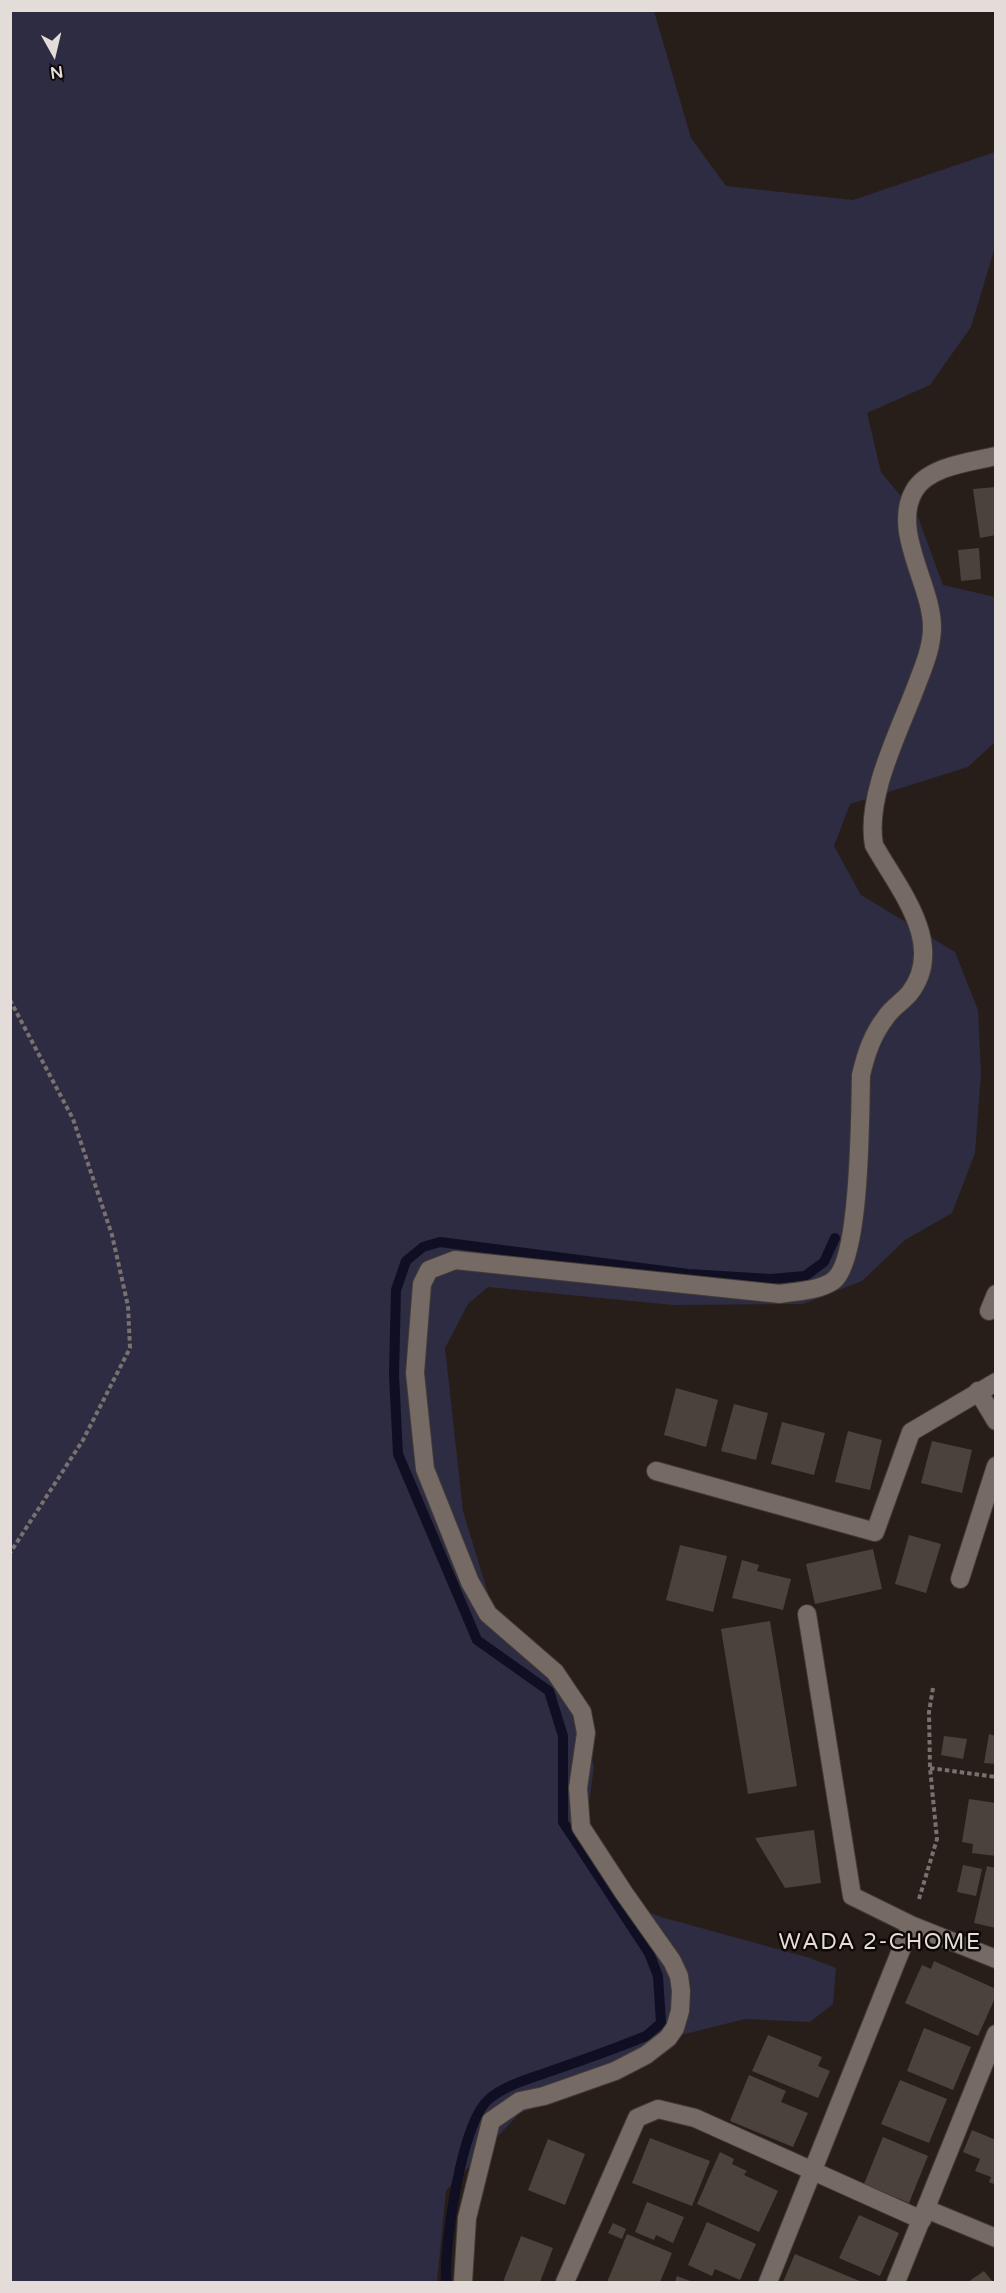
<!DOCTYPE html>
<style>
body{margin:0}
#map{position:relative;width:1006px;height:2293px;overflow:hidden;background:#271e19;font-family:"Varela Round",sans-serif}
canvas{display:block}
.frame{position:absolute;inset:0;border:12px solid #e3dcd9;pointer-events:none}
.north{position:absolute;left:24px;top:24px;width:60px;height:60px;-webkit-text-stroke:4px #0d0907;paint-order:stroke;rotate:172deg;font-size:16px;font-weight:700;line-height:24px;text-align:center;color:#e3dcd9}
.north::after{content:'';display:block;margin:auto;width:21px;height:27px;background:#e3dcd9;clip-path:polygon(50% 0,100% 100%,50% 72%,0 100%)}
</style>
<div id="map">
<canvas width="1006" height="2293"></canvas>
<div class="frame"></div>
<div class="north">N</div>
</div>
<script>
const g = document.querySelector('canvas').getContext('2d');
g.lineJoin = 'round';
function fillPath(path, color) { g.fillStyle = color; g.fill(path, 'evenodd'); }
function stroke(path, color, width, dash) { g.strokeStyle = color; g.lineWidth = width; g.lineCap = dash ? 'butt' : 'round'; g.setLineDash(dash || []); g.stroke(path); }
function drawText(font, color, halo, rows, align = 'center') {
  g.font = font + ' "Varela Round",sans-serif'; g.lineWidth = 5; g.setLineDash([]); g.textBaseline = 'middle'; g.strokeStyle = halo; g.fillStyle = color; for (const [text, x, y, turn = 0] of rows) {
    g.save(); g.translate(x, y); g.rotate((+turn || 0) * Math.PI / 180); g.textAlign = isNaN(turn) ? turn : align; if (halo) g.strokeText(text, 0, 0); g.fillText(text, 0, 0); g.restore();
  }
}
const green = new Path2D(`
 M11 11H654L691 138 726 186 853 200 995 152V247L971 327 930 385 867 413 881 472 918 517 943 585 995 597V742L968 767 850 804 834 846 861 895 955 952 978 1010 981 1074 975 1153 952 1213 905 1240 862 1281 803 1304 673 1305 488 1287 468 1304 445 1348 463 1511 496 1620 570 1692 594 1766 585 1835 594 1872 625 1903 661 1917 810 1958 836 1968 833 2004 810 2022 745 2019 657 2041 584 2091 520 2113 446 2191 437 2282H11Z`);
const stream = new Path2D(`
 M446 2282C444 2246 461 2122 489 2099 505 2085 532 2078 551 2071 583 2060 614 2049 646 2036L661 2023 658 1976 649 1953 563 1822V1736L549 1691 477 1640 398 1454 394 1375 396 1290 406 1261 423 1247 440 1242 688 1274 771 1279 805 1276 824 1262 835 1238`);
const building = new Path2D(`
 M996 487V535L980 538 973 489Z
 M979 548 981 579 961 581 958 550Z
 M676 1388 718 1400 706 1447 664 1435Z
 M734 1404 768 1413 756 1460 721 1451Z
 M782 1422 825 1433 814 1475 771 1464Z
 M848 1431 882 1440 870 1490 835 1482Z
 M932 1441 972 1450 962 1493 921 1483Z
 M909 1535 941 1544 926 1593 895 1584Z
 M680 1545 727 1556 713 1612 666 1600Z
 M873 1549 882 1589 815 1604 806 1564Z
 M742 1560 759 1565 757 1571 791 1579 783 1610 732 1598Z
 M770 1621 797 1786 748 1794 721 1629Z
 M989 1734 996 1736V1764L984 1763Z
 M944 1736 967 1739 963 1759 941 1755Z
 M969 1799 996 1803V1856L972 1853 973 1844 962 1842Z
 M814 1830 821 1883 785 1888 755 1838Z
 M963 1865 982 1869 976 1896 957 1892Z
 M987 1866 996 1868V1928L974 1923Z
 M934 1961 996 1989V1996L978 2036 905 2003 922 1965 931 1969Z
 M924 2028 971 2047 953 2090 907 2071Z
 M768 2035 822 2057 818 2066 830 2071 818 2098 752 2071Z
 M749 2075 786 2091 781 2102 808 2113 793 2147 730 2121Z
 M900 2080 947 2099 929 2143 881 2124Z
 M972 2130 996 2140V2185L989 2182 991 2177 975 2171 980 2159 963 2152Z
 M883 2137 928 2156 909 2203 864 2184Z
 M650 2138 710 2161 692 2206 632 2183Z
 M548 2139 585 2154 565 2205 528 2190Z
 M720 2152 734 2159 732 2164 747 2171 744 2175 778 2191 759 2232 697 2204Z
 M647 2202 684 2217 673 2243 656 2235 654 2240 635 2232Z
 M859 2215 899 2233 880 2276 839 2258Z
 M707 2222 756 2244 740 2280 715 2269 712 2276 688 2265Z
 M613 2223 626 2229 622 2239 608 2233Z
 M627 2234 672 2253 660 2282H607Z
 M521 2236 553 2248 540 2282H503Z
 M795 2254 862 2282H783Z
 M984 2271 993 2282H968Z
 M677 2276 693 2282H675Z`);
const path = new Path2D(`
 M10 1000 73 1119 112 1235 128 1306 130 1348 83 1440 10 1553
 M930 1768 996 1777
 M919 1899 937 1839 930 1768 929 1712 933 1688`);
const minor = new Path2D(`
 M989 1311 996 1294
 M978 1391 996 1421
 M656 1471 875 1532 911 1432 996 1382
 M960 1579 996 1466
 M807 1614 852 1896 911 1925
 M926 2209 996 2238
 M463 2282 467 2218 491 2121 520 2101 544 2096 615 2071 646 2055 668 2038 675 2028 680 2011 681 1991 679 1976 672 1961 624 1893 581 1827 578 1788 586 1733 582 1712 555 1672 488 1614 470 1582 425 1469 415 1373 422 1284 429 1270 455 1260 780 1294C797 1291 818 1291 833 1281 861 1261 860 1113 861 1075 866 1054 872 1035 886 1017 892 1008 902 1002 909 994 948 945 897 887 874 845 865 796 900 730 917 684 924 666 932 647 932 627 932 585 891 531 914 491 928 466 971 462 996 456
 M565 2282 637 2118 658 2109 695 2118 922 2220
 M768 2282 911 1925 996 1959
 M896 2282 996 2034`);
const neighbourhoodNames = [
 ["WADA 2-CHOME",880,1943]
];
fillPath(green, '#2d2c42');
stroke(stream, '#100e23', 10);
fillPath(building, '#4c423c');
stroke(minor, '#423b37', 20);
stroke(path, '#79716d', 4, [4.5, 3]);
stroke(minor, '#756a64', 18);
g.letterSpacing = '1.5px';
drawText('22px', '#e9dcd5', '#0d0907', neighbourhoodNames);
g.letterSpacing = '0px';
</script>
